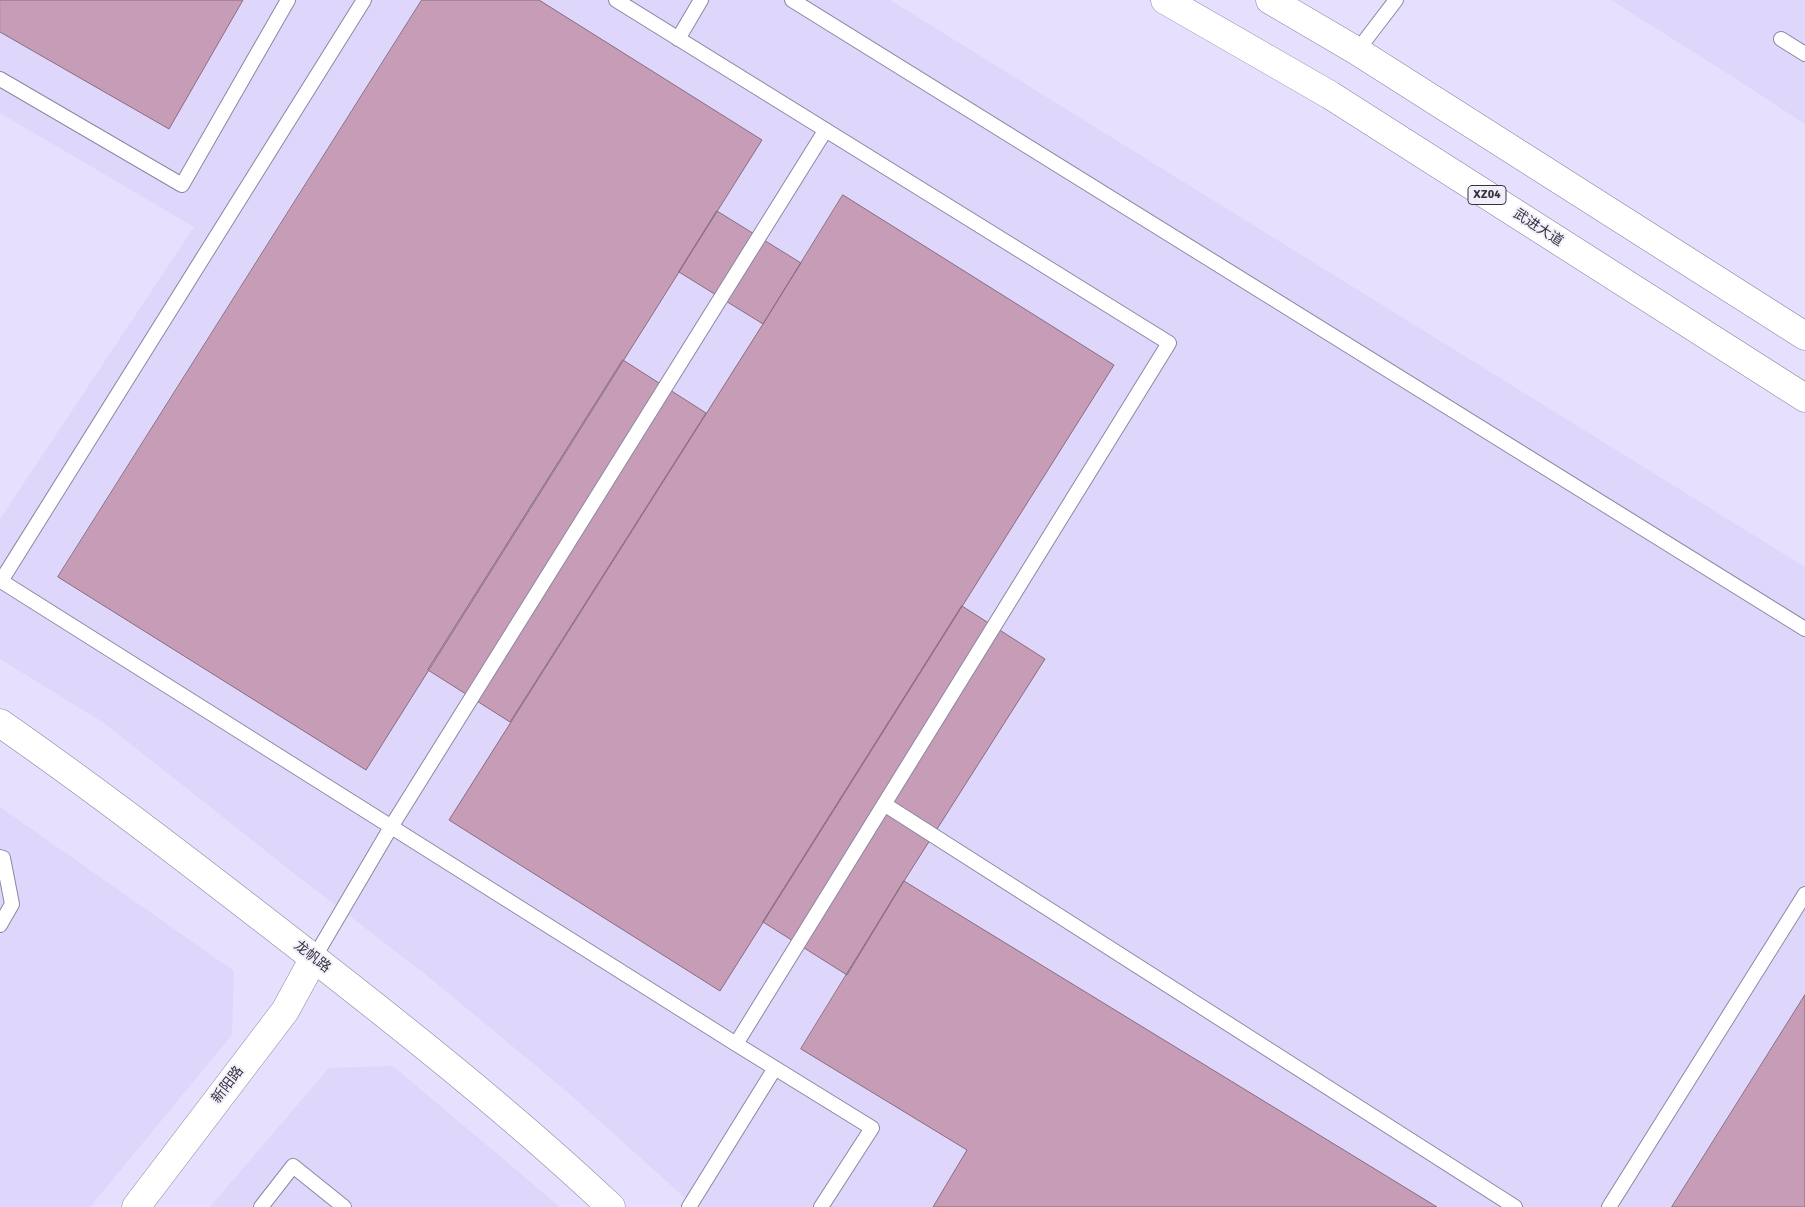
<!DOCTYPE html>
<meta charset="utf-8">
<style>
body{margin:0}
canvas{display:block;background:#e6dffd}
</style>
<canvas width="1805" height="1207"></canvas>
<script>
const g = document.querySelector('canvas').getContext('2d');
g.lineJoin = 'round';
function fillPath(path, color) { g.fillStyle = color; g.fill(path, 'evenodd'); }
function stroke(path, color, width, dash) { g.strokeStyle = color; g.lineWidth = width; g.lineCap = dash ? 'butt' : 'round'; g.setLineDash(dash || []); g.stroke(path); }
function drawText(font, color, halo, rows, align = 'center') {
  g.font = font + ' Signika,"Noto Sans SC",sans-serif'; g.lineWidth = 4; g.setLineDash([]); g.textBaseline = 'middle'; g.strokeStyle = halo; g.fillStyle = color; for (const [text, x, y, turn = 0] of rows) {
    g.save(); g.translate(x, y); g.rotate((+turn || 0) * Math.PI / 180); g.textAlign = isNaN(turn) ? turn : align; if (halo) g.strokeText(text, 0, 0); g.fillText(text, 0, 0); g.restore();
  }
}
const built = new Path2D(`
 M0 0H890L1805 567V1207H695L565 1090 425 974 296 875 104 723 0 659V519L194 227 0 113Z
 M1611 0H1805V124L1733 77Z
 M0 807 234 971 232 1035 90 1207H0Z
 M393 1066 560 1207H210L329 1068Z`);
const building = new Path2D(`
 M0 0H243L169 129 0 32Z
 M422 0H539L762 140 366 770 58 577Z
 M843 195 1114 365 720 991 449 820 763 324Z
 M717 211 801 263 763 324 679 272Z
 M623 360 706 413 510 722 428 670Z
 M962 606 1045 659 904 881 847 975 763 922Z
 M904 881 1437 1207H933L967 1150 801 1049Z
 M1805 995V1207H1672Z`);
const lane = new Path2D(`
 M364 0 1 581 736 1044 1169 343 616 0
 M792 0 1805 629
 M678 39 701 0
 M1781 39 1805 54
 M1357 51 1396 0
 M0 79 182 185 288 0
 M884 804 1515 1207
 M0 857 3 858 12 904 0 925
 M314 958 391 827 825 131
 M736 1044 872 1128 821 1207
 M261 1207 293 1166 344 1207
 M689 1207 775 1068
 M1609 1207 1805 894`);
const secondary = new Path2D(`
 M0 723C102 794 200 870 298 946 405 1029 512 1114 611 1207
 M136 1207 285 1011 314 958`);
const primary = new Path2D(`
 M1165 0 1330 95 1805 398
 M1270 0 1357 51 1805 336`);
const shields = [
 [1487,195,38]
];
const shieldNames = [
 ["XZ04",1487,195]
];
const streetNames = [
 ["武进大道",1538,228,33],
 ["龙帆路",312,957,38],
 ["新阳路",228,1085,-53]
];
fillPath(built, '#dfd6fc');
fillPath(building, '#c79cb7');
stroke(building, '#886d7e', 1);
stroke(lane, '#8c86a2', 16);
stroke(secondary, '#8c86a2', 29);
stroke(primary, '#8c86a2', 29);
stroke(lane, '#fff', 14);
stroke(secondary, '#fff', 28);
stroke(primary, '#fff', 28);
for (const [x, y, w] of shields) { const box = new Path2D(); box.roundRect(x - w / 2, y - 9.5, w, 19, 4); g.fillStyle = '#f2effb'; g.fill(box); stroke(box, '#35323e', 1); }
drawText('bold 12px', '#35323e', null, shieldNames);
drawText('14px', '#35323e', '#f2effb', streetNames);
</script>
